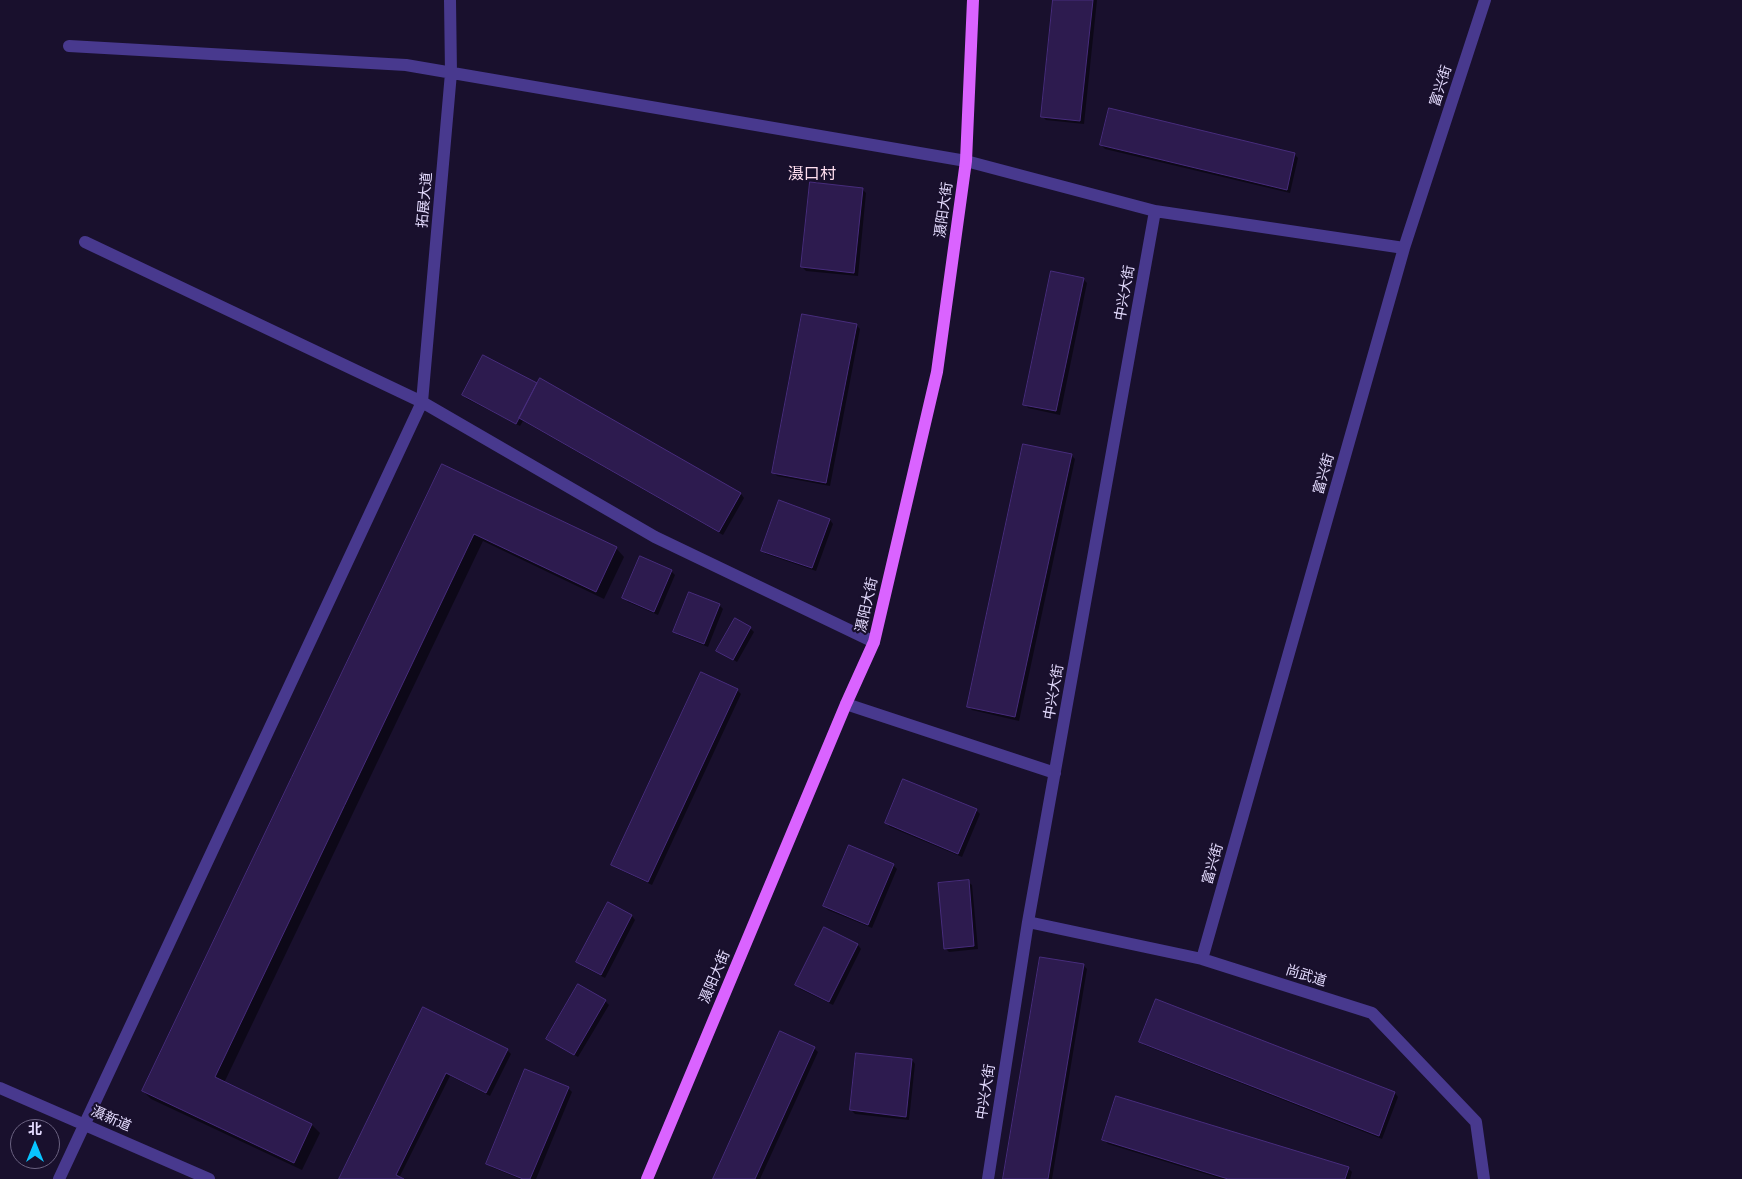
<!DOCTYPE html>
<meta charset="utf-8">
<style>
body{margin:0}
#map{position:relative;width:1742px;height:1179px;overflow:hidden;background:#19102d;font-family:Figtree,"Noto Sans SC",sans-serif}
canvas{display:block}
.north{position:absolute;left:10px;top:1119px;width:50px;height:50px;box-sizing:border-box;background:#19102d;border:1px solid #6b6281;border-radius:50%;rotate:0deg;font-size:14px;font-weight:700;line-height:20px;text-align:center;color:#e5dcff}
.north::after{content:'';display:block;margin:auto;width:18px;height:22px;background:#08c4ff;clip-path:polygon(50% 0,100% 100%,50% 72%,0 100%)}
</style>
<div id="map">
<canvas width="1742" height="1179"></canvas>
<div class="north">北</div>
</div>
<script>
const g = document.querySelector('canvas').getContext('2d');
g.lineJoin = 'round';
function fillPath(path, color) { g.fillStyle = color; g.fill(path, 'evenodd'); }
function stroke(path, color, width, dash) { g.strokeStyle = color; g.lineWidth = width; g.lineCap = dash ? 'butt' : 'round'; g.setLineDash(dash || []); g.stroke(path); }
function drawText(font, color, halo, rows, align = 'center') {
  g.font = font + ' Figtree,"Noto Sans SC",sans-serif'; g.lineWidth = 4.5; g.setLineDash([]); g.textBaseline = 'middle'; g.strokeStyle = halo; g.fillStyle = color; for (const [text, x, y, turn = 0] of rows) {
    g.save(); g.translate(x, y); g.rotate((+turn || 0) * Math.PI / 180); g.textAlign = isNaN(turn) ? turn : align; if (halo) g.strokeText(text, 0, 0); g.fillText(text, 0, 0); g.restore();
  }
}
const shadow = new Path2D(`
 M1055 0H1097L1084 124 1046 120 1043 117Z
 M1101 145 1295 155 1298 158 1290 193 1105 149Z
 M862 189 866 193 858 276 806 271 802 267Z
 M1083 279 1087 283 1060 415 1028 408 1025 404Z
 M856 325 860 329 830 486 777 476 773 472Z
 M483 356 537 385 540 379 741 494 744 498 723 535 523 421 520 426 467 399 463 395Z
 M1071 455 1075 459 1019 721 972 710 969 707Z
 M443 466 616 548 624 557 604 599 483 541 224 1083 312 1125 320 1133 302 1170 151 1099 143 1091Z
 M830 520 833 524 816 571 766 554 762 550Z
 M671 571 675 575 658 615 628 602 624 598Z
 M719 605 723 609 708 647 678 635 674 631Z
 M750 628 754 632 737 662 718 650Z
 M737 690 741 694 652 885 616 868 612 865Z
 M976 810 980 814 962 857 890 827 886 823Z
 M893 865 897 869 872 928 828 910 824 906Z
 M968 882 972 885 978 949 949 952 945 948Z
 M609 904 632 916 635 920 605 978 582 966 578 962Z
 M825 929 858 945 861 949 833 1005 800 989 797 985Z
 M1084 966 1087 969 1052 1179H1004Z
 M1157 1000 1395 1093 1398 1097 1382 1139 1144 1045 1141 1042Z
 M605 1001 609 1005 578 1057 548 1039Z
 M424 1009 507 1050 511 1054 490 1096 450 1076 399 1178 401 1179H340Z
 M781 1033 814 1048 818 1052 760 1179H715Z
 M912 1060 915 1064 909 1120 855 1114 851 1110Z
 M568 1088 572 1092 536 1179H520L491 1167 488 1163Z
 M1104 1140 1348 1168 1352 1172 1350 1179H1222L1108 1144Z`);
const building = new Path2D(`
 M1053 0H1093L1080 121 1041 117Z
 M1109 108 1295 153 1287 190 1100 145Z
 M810 182 863 188 854 273 801 267Z
 M1051 271 1084 278 1056 411 1023 405Z
 M802 314 857 324 826 483 772 473Z
 M483 355 537 383 516 424 462 395Z
 M540 378 741 493 719 532 519 418Z
 M1023 444 1072 454 1015 717 967 707Z
 M442 464 617 547 596 592 474 534 215 1077 312 1124 294 1163 142 1091Z
 M779 500 830 519 812 568 761 551Z
 M640 556 672 570 654 612 622 598Z
 M689 592 720 604 704 644 673 632Z
 M735 618 751 627 733 660 716 651Z
 M701 672 738 689 648 882 611 865Z
 M903 779 977 809 958 854 885 823Z
 M849 845 894 864 868 925 823 906Z
 M969 880 974 946 944 949 938 883Z
 M608 902 632 915 601 975 576 962Z
 M824 927 858 944 829 1002 795 985Z
 M1040 957 1084 964 1048 1179H1003Z
 M578 984 606 1000 574 1055 546 1039Z
 M1156 999 1395 1092 1379 1136 1139 1042Z
 M423 1007 508 1049 486 1093 446 1073 396 1175 404 1179H339Z
 M780 1031 815 1047 755 1179H713Z
 M856 1053 912 1059 906 1117 850 1110Z
 M525 1069 569 1087 530 1179H523L486 1164Z
 M1116 1096 1349 1167 1345 1179H1228L1102 1140Z`);
const minor = new Path2D(`
 M69 46 406 65 966 161 1155 211 1404 248
 M85 242 422 402 655 537 874 642
 M846 704 1055 773
 M1028 922 1202 959 1372 1013 1476 1122 1484 1179
 M1202 959 1404 248 1485 0
 M0 1088 209 1179
 M59 1179 422 402 451 73 450 0
 M988 1179 1028 922 1155 211`);
const major = new Path2D(`
 M647 1179 846 704 874 642 937 372 966 161 973 0`);
const streetNames = [
 ["富兴街",1441,86,-72],
 ["拓展大道",425,200,-85],
 ["滠阳大街",944,210,-82],
 ["中兴大街",1125,293,-80],
 ["富兴街",1324,474,-74],
 ["滠阳大街",867,605,-77],
 ["中兴大街",1054,692,-80],
 ["富兴街",1213,864,-74],
 ["尚武道",1306,976,17],
 ["滠阳大街",715,977,-67],
 ["中兴大街",986,1092,-81],
 ["滠新道",111,1119,24]
];
const quarterNames = [
 ["滠口村",812,174]
];
fillPath(shadow, '#0007');
fillPath(building, '#2d1b4f');
stroke(building, '#472c7c', 1);
stroke(minor, '#48398e', 12);
stroke(major, '#da63ff', 12);
drawText('14px', '#e5dcff', '#19102d', streetNames);
drawText('16px', '#ffdeef', '#19102d', quarterNames);
</script>
